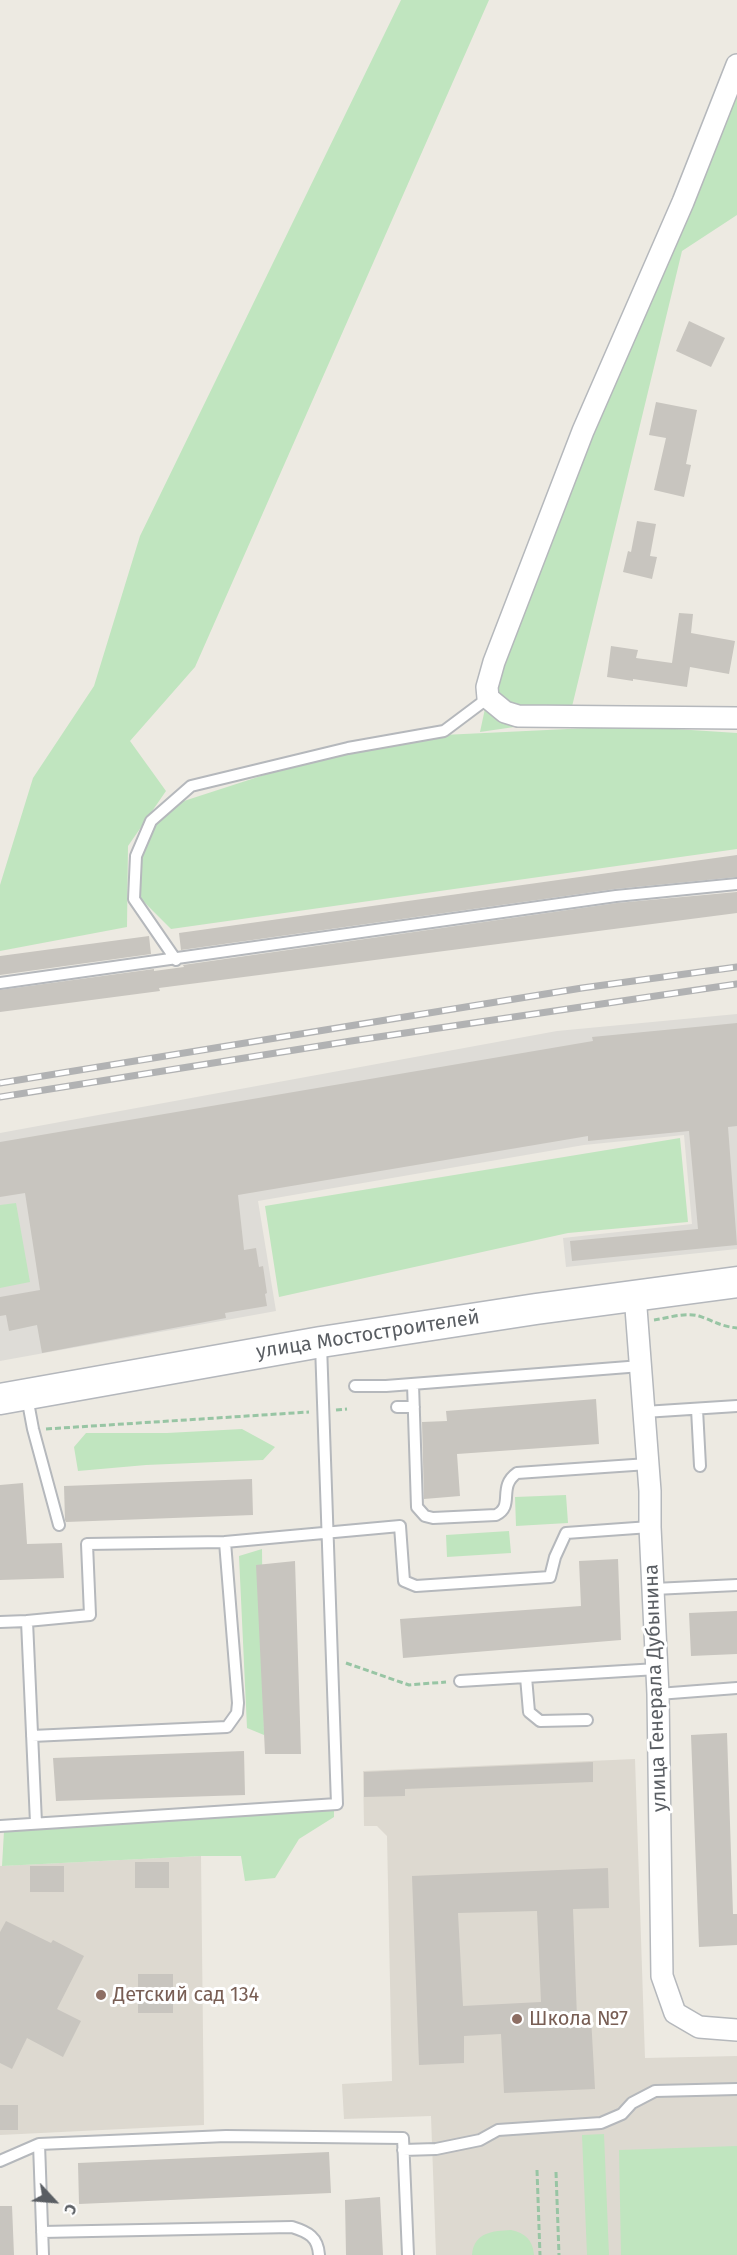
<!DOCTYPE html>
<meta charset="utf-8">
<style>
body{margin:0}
#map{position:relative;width:737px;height:2255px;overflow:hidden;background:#edeae2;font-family:"Fira Sans",sans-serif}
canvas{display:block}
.north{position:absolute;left:24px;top:2171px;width:60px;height:60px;-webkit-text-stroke:4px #fff;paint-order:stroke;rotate:116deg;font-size:16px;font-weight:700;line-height:24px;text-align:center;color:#5a5e63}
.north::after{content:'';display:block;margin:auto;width:21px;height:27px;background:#5a5e63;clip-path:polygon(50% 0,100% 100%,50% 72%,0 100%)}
</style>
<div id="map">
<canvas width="737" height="2255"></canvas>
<div class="north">С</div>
</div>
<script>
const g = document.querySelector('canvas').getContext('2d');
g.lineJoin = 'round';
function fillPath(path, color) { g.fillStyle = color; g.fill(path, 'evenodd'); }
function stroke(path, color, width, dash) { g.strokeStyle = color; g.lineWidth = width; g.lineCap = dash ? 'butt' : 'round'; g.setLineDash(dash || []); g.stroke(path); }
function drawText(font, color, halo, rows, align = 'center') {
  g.font = font + ' "Fira Sans",sans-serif'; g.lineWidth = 6; g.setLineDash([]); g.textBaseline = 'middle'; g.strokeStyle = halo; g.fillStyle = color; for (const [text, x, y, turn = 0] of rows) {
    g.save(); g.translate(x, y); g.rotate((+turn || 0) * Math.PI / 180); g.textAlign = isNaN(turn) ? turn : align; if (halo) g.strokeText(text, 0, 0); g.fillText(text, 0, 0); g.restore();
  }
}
const industrial = new Path2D(`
 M737 1014V1249L566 1267 563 1238 692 1224 684 1135 584 1145 258 1201 276 1311 0 1361V1133L557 1031Z`);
const education = new Path2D(`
 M635 1759 645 2058 737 2056V2255H436L431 2116 344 2119 342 2084 392 2081 387 1836 377 1826H364L363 1771Z
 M201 1856 204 2125 0 2135V1866Z`);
const green = new Path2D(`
 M401 0H489L195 667 130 741 166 791 128 846 127 927 0 951V885L33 778 94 686 140 536Z
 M737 59V215L682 251 569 719 480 732 490 685Z
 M630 726 737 733V849L171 929 133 891 153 811 298 764 443 735Z
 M680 1138 688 1222 568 1233 279 1297 265 1206Z
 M16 1203 30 1282 0 1288V1205Z
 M242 1429 275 1447 263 1460 146 1465 78 1471 74 1447 86 1433H167Z
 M566 1495 568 1523 516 1526 515 1497Z
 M509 1531 511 1553 447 1557 446 1535Z
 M262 1549 264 1735 247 1728 239 1556Z
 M334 1806V1817L299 1839 275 1878 245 1881 241 1856H201L2 1866 4 1831Z
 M604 2134 609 2255H587L582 2135Z
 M737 2146V2255H621L619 2150Z
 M511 2230C525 2233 533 2240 534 2255H472C474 2232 493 2231 511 2230Z`);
const building = new Path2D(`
 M689 321 725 338 711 367 676 351Z
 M656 402 697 410 686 464 691 465 684 497 654 490 666 438 649 435Z
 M637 521 656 524 650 556 657 557 652 579 623 572 628 551 631 552Z
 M679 613 693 614 691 633 735 641 729 674 690 667 687 687 633 679V681L607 677 611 646 638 650 636 658 672 663Z
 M737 855V877L615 889 181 950 179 933Z
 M737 892V913L159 988 160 991 0 1012V990L154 969V971L184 967 183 965 617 903Z
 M149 936 151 954 0 975V956Z
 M737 1023V1126L728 1127 737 1245 572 1261 570 1241 698 1229 689 1131 588 1141V1136L238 1195 244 1250 256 1248 259 1267 263 1266 267 1293 265 1294 267 1306 225 1313 226 1318 42 1353 37 1325 9 1331 6 1315 0 1316V1297L40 1290 25 1193 0 1197V1142L593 1041 592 1037Z
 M596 1399 599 1444 457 1454 460 1496 424 1499 422 1422 447 1421 446 1411Z
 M252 1479 253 1515 66 1522 65 1520 64 1486Z
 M23 1483 27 1544 62 1543 64 1578 0 1580V1485Z
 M618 1559 621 1640 403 1658 400 1619 581 1606 579 1561Z
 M295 1561 301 1754H265L256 1565Z
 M737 1611V1654L691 1656 689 1613Z
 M727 1733 733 1914H737V1945L699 1947 691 1735Z
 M244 1751 245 1795 56 1801 53 1758Z
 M593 1762V1782L405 1789V1796L364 1797V1772Z
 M135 1862H169V1888H135Z
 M30 1866H64V1892H30Z
 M608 1868 609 1908 573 1909 577 2018 591 2017 595 2089 504 2093 501 2034 464 2036V2063L419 2065 412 1876ZM537 1911 541 2002 463 2006 458 1913Z
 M6 1921 51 1943 53 1940 84 1956 57 2009 81 2021 63 2057 27 2038 12 2069 0 2063V1932Z
 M138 1974H173V2013H138Z
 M0 2105H18V2130H0Z
 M329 2152 331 2193 79 2204 78 2163Z
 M380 2197 383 2255H346L345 2200Z
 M0 2206H12L14 2255H0Z`);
const path = new Path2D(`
 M654 1320C668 1318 685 1312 699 1316 714 1321 719 1326 737 1328
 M336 1410 347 1409
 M46 1429 309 1412
 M346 1663 409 1685 446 1682
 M537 2170 540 2255
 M556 2172 559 2255`);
const lane = new Path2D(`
 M176 960 134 899 136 856 151 821 191 786 348 748 444 731 488 698
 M0 983 616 896 737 884
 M413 1384 417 1507 425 1516 433 1518 496 1515C515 1506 497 1487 517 1473L648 1464
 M355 1386H386L641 1366
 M27 1397 33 1429 59 1525
 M397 1407H414
 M697 1409 700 1466
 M644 1412 737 1406
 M654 1589 737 1585
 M27 1621 90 1615 87 1544 225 1542
 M0 1622 27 1621 36 1823
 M526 1677 529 1712 540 1721 587 1720
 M460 1681 657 1669
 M658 1694 737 1688
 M32 1736 227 1727 237 1713 238 1703 225 1542 400 1526 404 1581 416 1586 550 1577 555 1557 566 1533 650 1527
 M0 1826 337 1804 321 1345
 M39 2144 43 2255
 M403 2150 436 2149 480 2140 498 2130 601 2123 622 2114 632 2103 655 2091 737 2089
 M0 2161 39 2144 226 2136 403 2138 408 2255
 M42 2232 292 2227C308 2232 318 2237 319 2255`);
const street = new Path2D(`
 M737 65 683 202 583 431 494 662 487 687 488 698 505 712 518 716 737 718
 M635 1295 650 1491V1527L658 1694 662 1976 675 2013 699 2027 737 2030`);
const secondary = new Path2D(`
 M0 1399 321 1342 536 1309 737 1282`);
const rail = new Path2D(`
 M0 1083 582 988 737 967
 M0 1097 351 1041 737 984`);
const markers = [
 [101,1995,6,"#8d6e63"],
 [517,2019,6,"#8d6e63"]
];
const streetNames = [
 ["улица Мостостроителей",368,1335,-9],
 ["улица Генерала Дубынина",656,1688,-92]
];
const educationNames = [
 ["Детский сад 134",113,1995],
 ["Школа №7",529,2019]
];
fillPath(industrial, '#dedcd7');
fillPath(education, '#ddd9d0');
fillPath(green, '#c0e5bf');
fillPath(building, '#c8c5bf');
stroke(lane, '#b5b8bc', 14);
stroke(street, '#b5b8bc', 24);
stroke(secondary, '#b4b7bc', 33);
stroke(path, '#98c5a4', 3, [6, 3]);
stroke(lane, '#fff', 10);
stroke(street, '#fff', 21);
stroke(secondary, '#fff', 30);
stroke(rail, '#b1b2b3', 7);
stroke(rail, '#fff', 4.5, [14]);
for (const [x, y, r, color] of markers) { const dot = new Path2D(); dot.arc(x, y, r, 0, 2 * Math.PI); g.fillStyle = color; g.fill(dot); stroke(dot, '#fff', 2); }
drawText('20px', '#5a5e63', '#fff', streetNames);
drawText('20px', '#785e54', '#fff', educationNames, 'left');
</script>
